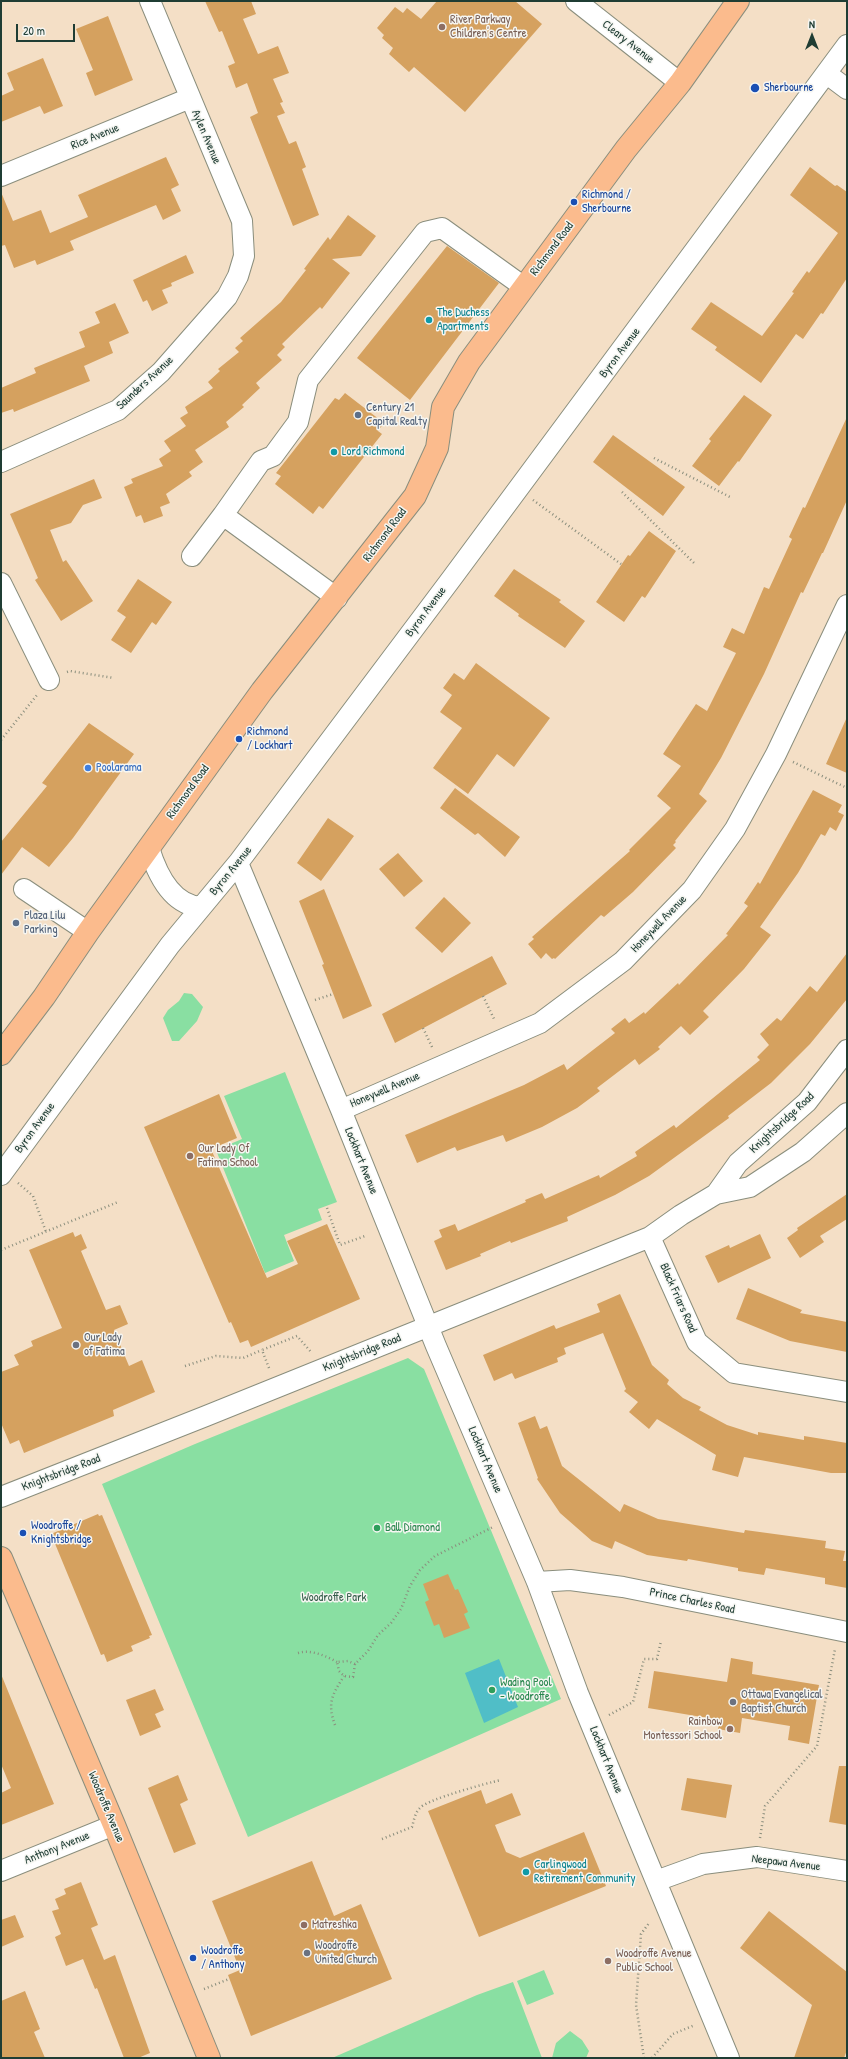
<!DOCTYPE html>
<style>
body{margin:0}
#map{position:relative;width:848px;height:2059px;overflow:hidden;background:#f4dfc6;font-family:"Patrick Hand",sans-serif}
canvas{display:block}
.frame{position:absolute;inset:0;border:2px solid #1f3d34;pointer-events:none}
.north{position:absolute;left:792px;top:16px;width:40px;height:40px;-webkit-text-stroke:3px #f6f6f2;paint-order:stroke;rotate:0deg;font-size:11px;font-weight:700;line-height:16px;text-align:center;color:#1f3d34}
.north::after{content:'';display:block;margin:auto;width:14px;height:18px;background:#1f3d34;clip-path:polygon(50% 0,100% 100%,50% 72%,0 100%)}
.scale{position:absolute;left:16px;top:24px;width:59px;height:18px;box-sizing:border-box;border:2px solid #1f3d34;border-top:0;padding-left:5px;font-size:12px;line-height:14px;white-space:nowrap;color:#1f3d34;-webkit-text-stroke:3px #f6f6f2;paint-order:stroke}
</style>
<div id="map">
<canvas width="848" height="2059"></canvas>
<div class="frame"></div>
<div class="north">N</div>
<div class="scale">20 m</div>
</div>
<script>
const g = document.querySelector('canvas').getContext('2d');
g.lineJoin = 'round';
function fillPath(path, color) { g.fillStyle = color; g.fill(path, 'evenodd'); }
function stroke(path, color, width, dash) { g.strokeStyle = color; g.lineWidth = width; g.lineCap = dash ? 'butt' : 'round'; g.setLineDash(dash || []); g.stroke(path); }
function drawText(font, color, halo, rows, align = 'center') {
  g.font = font + ' "Patrick Hand",sans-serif'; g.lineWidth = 3; g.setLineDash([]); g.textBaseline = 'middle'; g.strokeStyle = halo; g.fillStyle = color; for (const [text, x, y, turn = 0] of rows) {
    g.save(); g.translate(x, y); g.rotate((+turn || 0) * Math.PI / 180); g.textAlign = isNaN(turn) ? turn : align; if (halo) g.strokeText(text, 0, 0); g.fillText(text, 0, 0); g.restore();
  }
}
const green = new Path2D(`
 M184 993 192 994 203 1007 197 1021 179 1041H172L163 1018 168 1010 179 1001Z
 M285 1072 337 1202 318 1209 322 1220 284 1235 294 1261 265 1273 216 1150 242 1139 224 1096Z
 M408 1358 424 1369 561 1699 248 1837 102 1484 195 1444Z
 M544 1970 554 1994 527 2005 517 1981Z
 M513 1982 542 2058H332L477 1995Z
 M570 2031 582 2040 589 2051 586 2058H552L556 2043Z`);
const water = new Path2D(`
 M499 1659 518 1707 484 1723 465 1673Z`);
const building = new Path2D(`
 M205 1H251L256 14 243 19 258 54 278 46 289 73 273 79 283 102 280 103 285 113 277 116 289 144 296 141 306 167 302 169 319 215 293 226 250 117 258 113 247 83 236 88 228 66 235 63 222 31 219 32Z
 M437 1H515L542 24 465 112 414 67 409 72 389 54 393 48 382 38 384 35 377 28 395 7 403 13 407 8 421 19Z
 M108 16 133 80 95 96 86 73 93 70 76 29Z
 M43 58 63 106 44 114 40 106 1 122V96L14 90 7 73Z
 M166 157 179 185 171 189 181 211 163 220 156 205 70 241 74 250 37 265 35 260 14 268 5 245 1 246V192L13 221 41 210 50 233 88 217 78 195Z
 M810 167 835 186 837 185 847 192V278L823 314 821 313 803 339 796 334 761 383 715 350 717 347 691 329 711 302 762 336 794 293 792 292 807 271 809 273 838 233 790 195Z
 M348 215 376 236 361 256 332 259 350 273 322 309 320 307 282 344 285 347 277 355 282 360 256 383 260 388 242 405 244 407 226 422 229 427 195 450 203 462 189 472 192 476 166 494 170 503 160 507 163 516 144 523 141 515 136 517 124 487 133 483 131 479 163 466 159 459 171 451 164 441 186 426 180 418 188 413 185 407 213 388 208 382 220 371 218 369 239 352 235 348 243 341 240 338 281 302 306 270 304 269 328 237 330 240Z
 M447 246 499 283 410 400 357 358Z
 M186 255 194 273 171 283 172 286 162 290 168 303 152 311 147 300 143 302 133 280Z
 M115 303 129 333 109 342 113 353 84 366 90 381 14 412 13 409 1 413V388L36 373 34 368 85 347 79 332 100 323 95 312Z
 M345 393 384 423 378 431 382 434 323 509 319 506 313 514 275 484 281 476 276 473 335 398 339 400Z
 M744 395 772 415 739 462 738 461 719 486 692 466 711 441 709 439Z
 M847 417V500L823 553H822L803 593 801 592 764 674 721 758 699 794 707 801 675 841 676 842 673 845 676 848 633 892 604 917 601 915 555 959 554 958 552 959 546 953 541 959 528 944 534 939 532 937 630 851 629 850 671 808 657 796 681 766 663 754 696 704 707 711 736 653 723 647 732 628 744 634 764 587 769 589 792 539 789 537 803 507 805 508Z
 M613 435 685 487 663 516 593 462Z
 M94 479 102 498 83 505 71 523 50 530 63 562 66 560 93 601 61 621 35 580 38 578 10 514Z
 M649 531 676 551 645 598 642 596 624 622 596 602 628 555 630 556Z
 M514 569 561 600 559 602 585 621 565 648 518 616 519 614 494 596Z
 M138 579 172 602 156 625 152 622 131 653 111 640 126 617 117 611Z
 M476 663 550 718 514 767 497 754 468 794 433 768 462 728 440 712 452 695 443 688 454 673 464 680Z
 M847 717V773L826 764Z
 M89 723 134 754 73 838 49 867 22 847 1 875V842L47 786 42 783Z
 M455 788 520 837 505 857 478 833 475 835 440 808Z
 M813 790 842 805 838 812 844 815 836 831 830 827 825 836 821 834 798 873 760 927 771 935 744 969 703 1011 709 1017 690 1035 681 1026 658 1047 660 1049 639 1065 635 1059 597 1088 600 1091 577 1108 542 1127 506 1142 503 1135 457 1151 455 1147 417 1163 405 1135 524 1085 564 1064 567 1070 615 1033 611 1029 625 1018 629 1023 644 1012 645 1014 678 983 679 985 728 935 726 934 748 906 744 903 758 882 760 884Z
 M328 818 354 836 321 881 297 863Z
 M398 853 423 881 404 897 379 869Z
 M324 889 372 1006 343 1019 322 965 324 964 299 901Z
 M444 897 471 923 442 953 415 928Z
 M847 953V999L810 1044 771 1083 728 1116 729 1118 649 1176 615 1195 567 1217 568 1221 511 1243 510 1241 480 1254 481 1256 446 1270 434 1241 442 1237 439 1230 455 1224 458 1231 526 1202 525 1200 542 1193 545 1199 599 1175 600 1178 637 1156 635 1152 674 1125 676 1128 760 1060 757 1057 769 1045 760 1034 777 1018 781 1021 810 986 817 992Z
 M492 956 507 984 395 1043 382 1014Z
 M219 1094 237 1138 211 1149 267 1278 298 1264 287 1241 327 1224 360 1299 251 1347 248 1340 240 1343 231 1322 229 1323 144 1127Z
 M847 1194V1219L820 1236 824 1242 800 1258 787 1238 798 1230 797 1228Z
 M73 1232 75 1237 81 1234 87 1248 81 1251 106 1310 120 1305 128 1324 114 1330 129 1366 142 1360 155 1392 113 1410 114 1416 24 1453 19 1440 10 1444 1 1423V1372L19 1365 14 1355 33 1346 31 1341 62 1328 29 1250Z
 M760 1234 771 1258 718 1283 705 1256 729 1245 730 1248Z
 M748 1288 802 1310 800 1313 847 1322V1352L790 1341 736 1319Z
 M620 1294 652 1365 669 1380 667 1384 683 1398 701 1407 699 1410 727 1425 758 1435V1432L804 1440V1436L847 1443V1473H831L744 1457 738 1477 712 1470 716 1455 657 1419 649 1429 629 1412 638 1402 624 1391 626 1389 603 1333 564 1348 566 1354 557 1358 558 1362 515 1379 512 1373 494 1381 483 1355 554 1325 556 1329 600 1312 597 1304Z
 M535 1416 540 1429 547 1426 562 1466 620 1512 624 1504 658 1519 744 1533 745 1530 826 1541 825 1548 845 1551 843 1561H847V1588L825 1584V1578L766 1568 764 1575 738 1571V1568L688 1559 687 1561 647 1555 615 1541 612 1549 592 1541 560 1513 537 1479 538 1478 518 1423Z
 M98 1514 99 1516 102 1515 152 1635 149 1636 150 1638 131 1646 133 1651 107 1662 104 1654 101 1655 51 1534Z
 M448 1574 455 1590 458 1589 468 1612 464 1614 470 1628 444 1638 439 1624 434 1626 425 1602 429 1600 423 1584Z
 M731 1658 753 1662 752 1674 819 1685 809 1744 788 1740 790 1726 742 1718 740 1733 718 1729 720 1720 648 1708 654 1671 727 1682Z
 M1 1674 54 1804 1 1825V1793L11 1788 1 1764Z
 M155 1689 164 1710 155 1714 161 1727 140 1736 126 1700Z
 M839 1766H847V1825L829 1822Z
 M178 1775 188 1800 180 1804 196 1844 174 1853 148 1788Z
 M687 1778 732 1785 726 1818 681 1810Z
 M481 1790 486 1804 512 1793 521 1815 495 1825 506 1852 520 1858 584 1832 606 1886 479 1937 428 1811Z
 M312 1861 334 1916 361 1904 392 1979 251 2036 228 1975 240 1970 212 1901Z
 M81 1882 98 1925 91 1928 104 1960 115 1955 150 2053 138 2058H124L97 1988 95 1989 83 1959 66 1966 55 1937 61 1934 52 1911 59 1909 55 1899 66 1894 64 1889Z
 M769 1911 847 1972V2050L844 2058H794L812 2005 740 1948Z
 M15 1915 24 1937 1 1947V1920Z
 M25 1991 40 2029 34 2032 45 2058H1V2001Z`);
const path = new Path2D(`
 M654 458 732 498
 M622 492 695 564
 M533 500 621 564
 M67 672 70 671 114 678
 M1 740 37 695
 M793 762 847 788
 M483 996 495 1021
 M315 1000 333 994
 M423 1028 433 1049
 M18 1183 33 1196 46 1232
 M327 1208 340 1245 365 1236
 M1 1250 118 1202
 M185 1366 216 1356 243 1358 262 1350
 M269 1368 262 1350 297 1336 311 1352
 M298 1653C311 1649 326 1656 337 1662
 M355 1664 348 1661 337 1662 339 1671 344 1676 353 1677 355 1664 368 1651 378 1635 391 1623 401 1609 410 1586 420 1570 435 1556 493 1527
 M609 1715 633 1702 644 1659H657L661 1641
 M335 1725C327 1703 332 1695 344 1676
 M760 1838 765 1806 817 1746 835 1649
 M382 1839 412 1827C414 1820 415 1812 421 1807 429 1799 487 1783 501 1780
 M204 1989 229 1979
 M644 2058 636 2005 641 1934 649 1923
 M652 2058 673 2034 695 2025`);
const minor = new Path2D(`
 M576 1 680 83
 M827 74 847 89
 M1 176 190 98
 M1 462 118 410 161 372 227 297 238 276 244 256 242 221 150 1
 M192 556 223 515
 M1 583 49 680
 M337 598 223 515 261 461 273 456 298 422 308 380 425 232 442 228 524 287
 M149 848C157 874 171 905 201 907
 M238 863 341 1110 436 1346 537 1582 578 1693 729 2058
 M24 889 88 932
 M341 1110 540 1023 623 961 692 890 735 829 776 754 847 605
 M1 1175 170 945 238 863 452 578 847 45
 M716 1194 738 1163 807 1102 847 1050
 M650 1237 697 1342 734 1373 847 1392
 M1 1497 206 1416 650 1237 681 1215 716 1194 750 1187 803 1152 847 1113
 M537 1582 570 1580 623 1587 847 1632
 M1 1871 114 1825
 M656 1881 703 1864 757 1857 847 1871`);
const major = new Path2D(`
 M1 1054 44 997 88 932 262 691 415 496 437 448 443 407 469 362 626 149 680 83 738 1
 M1 1558 114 1825 209 2058`);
const markers = [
 [442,27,4,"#8d6e63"],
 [755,88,5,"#1a4fb4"],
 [574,202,4,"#1a4fb4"],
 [429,320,4,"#0f9aa8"],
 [358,415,4,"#5c6f8a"],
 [334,452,4,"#0f9aa8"],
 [239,739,4,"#1a4fb4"],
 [88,768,4,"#3f7fe0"],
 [16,923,4,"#5c6f8a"],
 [190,1156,4,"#8d6e63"],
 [76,1345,4,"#6b7280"],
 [377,1528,4,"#2e9e5b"],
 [23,1533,4,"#1a4fb4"],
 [492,1690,4,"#2e9e5b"],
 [733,1702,4,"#6b7280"],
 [730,1729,4,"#8d6e63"],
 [526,1872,4,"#0f9aa8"],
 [304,1925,4,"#8d6e63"],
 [307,1953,4,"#6b7280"],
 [193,1958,4,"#1a4fb4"],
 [608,1961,4,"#8d6e63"]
];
const educationNames = [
 ["River Parkway",450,20],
 ["Children's Centre",450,34],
 ["Our Lady Of",198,1149],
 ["Fatima School",198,1163],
 ["Rainbow",722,1722,"right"],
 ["Montessori School",722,1736,"right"],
 ["Matreshka",312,1925],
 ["Woodroffe Avenue",616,1954],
 ["Public School",616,1968]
];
const streetNames = [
 ["Cleary Avenue",628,42,38],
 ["Rice Avenue",95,137,-22],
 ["Aylen Avenue",206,137,67],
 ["Richmond Road",552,249,-53],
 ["Byron Avenue",620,353,-53],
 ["Saunders Avenue",145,383,-43],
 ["Richmond Road",385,535,-53],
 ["Byron Avenue",426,612,-53],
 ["Richmond Road",188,792,-54],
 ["Byron Avenue",231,871,-51],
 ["Honeywell Avenue",659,924,-46],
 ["Honeywell Avenue",385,1090,-23],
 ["Knightsbridge Road",782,1123,-43],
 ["Byron Avenue",35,1128,-54],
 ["Lockhart Avenue",361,1161,68],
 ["Black Friars Road",678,1298,66],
 ["Knightsbridge Road",362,1353,-22],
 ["Lockhart Avenue",485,1460,67],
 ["Knightsbridge Road",61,1473,-21],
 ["Prince Charles Road",692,1601,12],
 ["Lockhart Avenue",606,1760,68],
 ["Woodroffe Avenue",106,1807,67],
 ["Anthony Avenue",57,1848,-22],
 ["Neepawa Avenue",786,1863,7]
];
const transitNames = [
 ["Sherbourne",764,88],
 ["Richmond /",582,195],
 ["Sherbourne",582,209],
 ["Richmond",247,732],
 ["/ Lockhart",247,746],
 ["Woodroffe /",31,1526],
 ["Knightsbridge",31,1540],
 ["Woodroffe",201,1951],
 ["/ Anthony",201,1965]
];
const cultureNames = [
 ["The Duchess",437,313],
 ["Apartments",437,327],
 ["Lord Richmond",342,452],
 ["Carlingwood",534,1865],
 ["Retirement Community",534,1879]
];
const serviceNames = [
 ["Century 21",366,408],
 ["Capital Realty",366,422],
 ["Plaza Lilu",24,916],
 ["Parking",24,930]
];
const shopNames = [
 ["Poolarama",96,768]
];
const worshipNames = [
 ["Our Lady",84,1338],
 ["of Fatima",84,1352],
 ["Ottawa Evangelical",741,1695],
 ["Baptist Church",741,1709],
 ["Woodroffe",315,1946],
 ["United Church",315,1960]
];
const leisureNames = [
 ["Ball Diamond",385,1528],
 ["Wading Pool",500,1683],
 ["- Woodroffe",500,1697]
];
const parkNames = [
 ["Woodroffe Park",334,1598]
];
fillPath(green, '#89dfa2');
fillPath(water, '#50bec7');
fillPath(building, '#d5a15f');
stroke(minor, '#8a8e7d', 22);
stroke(major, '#8a8e7d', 24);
stroke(path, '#8a8e7d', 2.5, [1, 3]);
stroke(minor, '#fff', 20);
stroke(major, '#fbbb8d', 22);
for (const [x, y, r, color] of markers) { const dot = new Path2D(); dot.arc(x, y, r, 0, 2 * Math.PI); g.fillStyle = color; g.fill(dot); stroke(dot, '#f6f6f2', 1.5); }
drawText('12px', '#785e54', '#f6f6f2', educationNames, 'left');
drawText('12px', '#1f3d34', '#f6f6f2', streetNames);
drawText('12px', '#164399', '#f6f6f2', transitNames, 'left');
drawText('12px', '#0d838f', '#f6f6f2', cultureNames, 'left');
drawText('12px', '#4e5e75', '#f6f6f2', serviceNames, 'left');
drawText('12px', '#366cbe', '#f6f6f2', shopNames, 'left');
drawText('12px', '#5b616d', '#f6f6f2', worshipNames, 'left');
drawText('12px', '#27864d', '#f6f6f2', leisureNames, 'left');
drawText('12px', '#345d4a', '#f6f6f2', parkNames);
</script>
